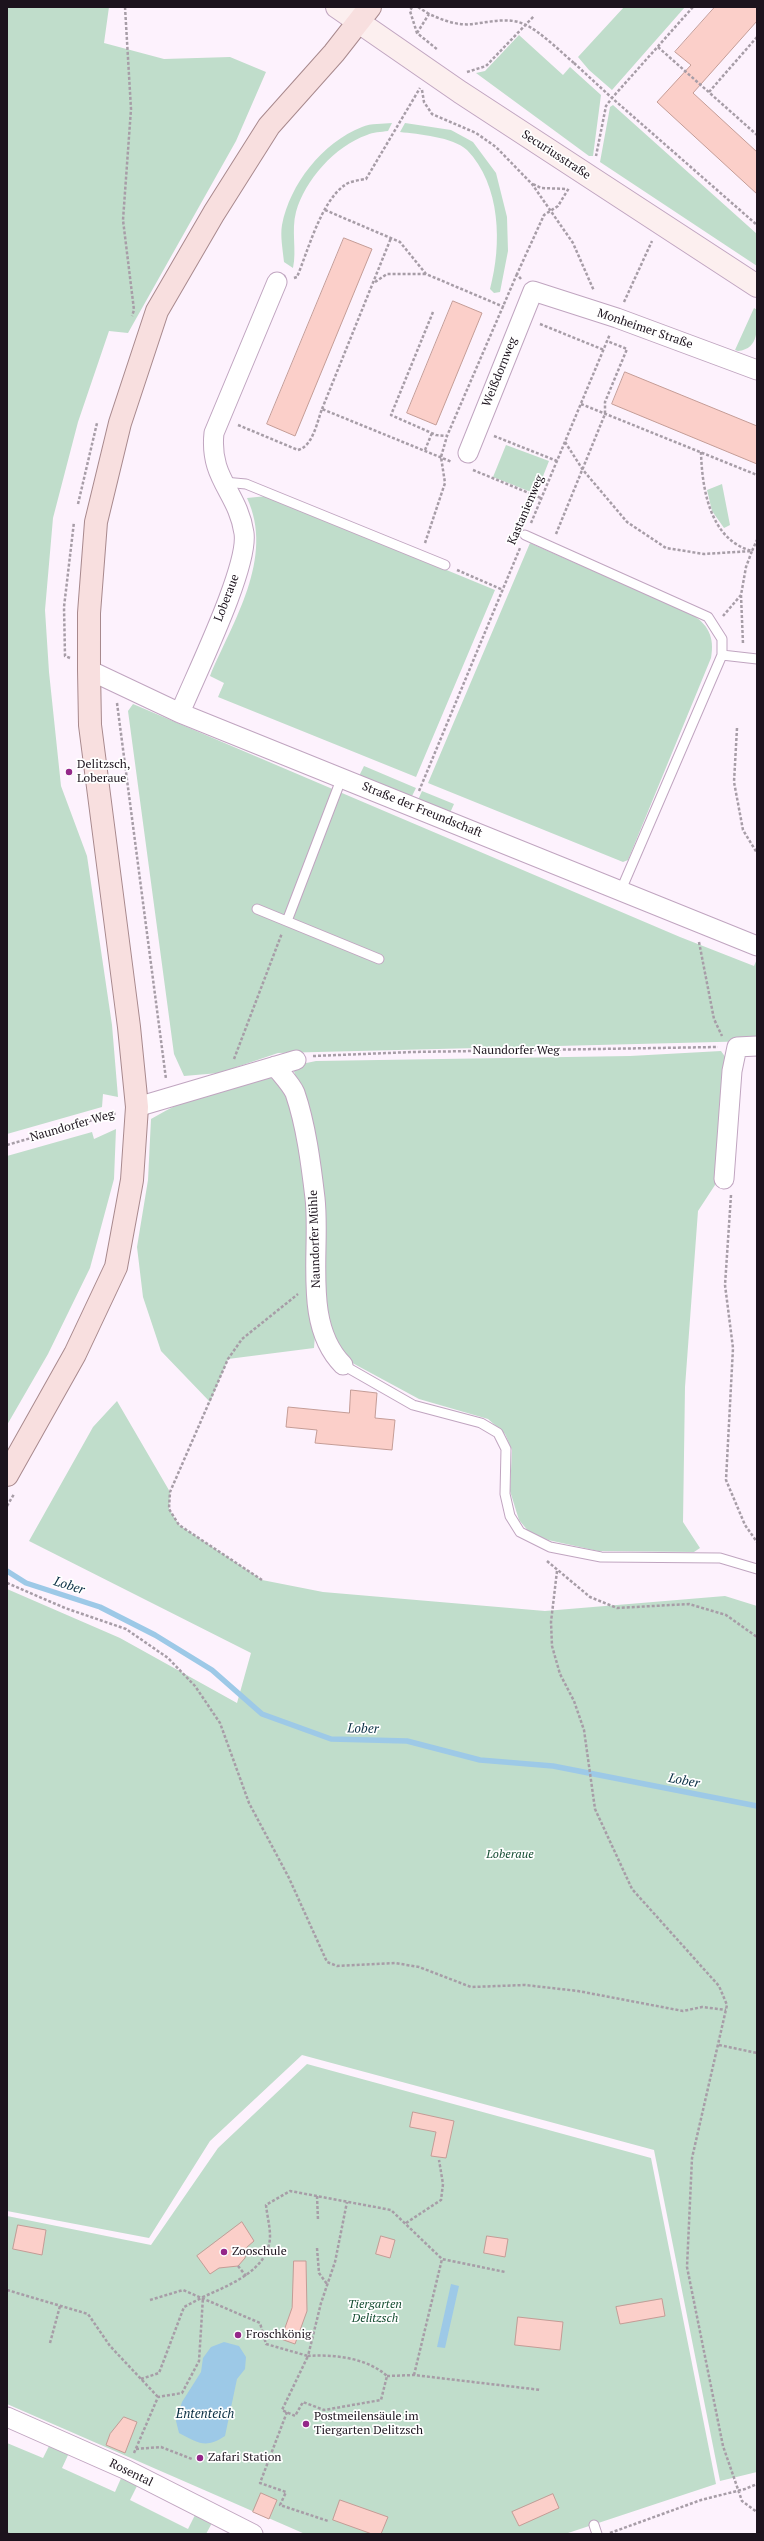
<!DOCTYPE html>
<meta charset="utf-8">
<style>
body{margin:0}
#map{position:relative;width:764px;height:2541px;overflow:hidden;background:#fdf2fd;font-family:"PT Serif",serif}
canvas{display:block}
.frame{position:absolute;inset:0;border:8px solid #1c131d;pointer-events:none}
</style>
<div id="map">
<canvas width="764" height="2541"></canvas>
<div class="frame"></div>
</div>
<script>
const g = document.querySelector('canvas').getContext('2d');
g.lineJoin = 'round';
function fillPath(path, color) { g.fillStyle = color; g.fill(path, 'evenodd'); }
function stroke(path, color, width, dash) { g.strokeStyle = color; g.lineWidth = width; g.lineCap = dash ? 'butt' : 'round'; g.setLineDash(dash || []); g.stroke(path); }
function drawText(font, color, halo, rows, align = 'center') {
  g.font = font + ' "PT Serif",serif'; g.lineWidth = 3.5; g.setLineDash([]); g.textBaseline = 'middle'; g.strokeStyle = halo; g.fillStyle = color; for (const [text, x, y, turn = 0] of rows) {
    g.save(); g.translate(x, y); g.rotate((+turn || 0) * Math.PI / 180); g.textAlign = isNaN(turn) ? turn : align; if (halo) g.strokeText(text, 0, 0); g.fillText(text, 0, 0); g.restore();
  }
}
const green = new Path2D(`
 M7 7H109L104 43 164 59 230 57 266 72 236 141 128 333 109 331 78 422 53 518 45 610 49 672 61 786 87 856 112 1025 118 1097 103 1094 102 1107 7 1134Z
 M624 7H685L612 90 589 70 578 57Z
 M519 35 563 75 570 67 601 95 593 156H589L476 73 485 71Z
 M613 105 757 234V266L600 162 610 107Z
 M392 123 388 131C381 132 373 132 367 135 335 146 305 180 296 212 291 231 297 250 293 268L284 262C283 251 280 236 282 225 290 184 322 143 362 127 371 123 383 124 392 123Z
 M405 123 451 130 473 142 496 173 507 217 508 251 500 292 494 293 490 289C502 245 501 185 467 150 453 137 418 134 400 132Z
 M754 308 757 310C757 327 760 349 738 351L735 350Z
 M506 445 549 461 536 494 493 477Z
 M722 484 730 525 724 528 712 511 707 490Z
 M267 496 495 590 416 777 218 697 224 683 210 676C233 621 275 558 247 498Z
 M530 543 689 613C708 623 715 637 711 658L628 860 623 862 428 783Z
 M133 704 680 937 754 966 757 959V1041L278 1053 219 1073 184 1076 174 1054 128 711Z
 M364 766 416 788 411 798 359 776Z
 M422 791 454 804 450 813 418 800Z
 M721 1051 726 1058 715 1185 698 1211 685 1387 683 1522 700 1548 694 1552 598 1551 548 1540 529 1532 519 1520 510 1491 512 1450 505 1434 488 1419 419 1399 345 1359 317 1308 314 1348 228 1359 210 1402 161 1351 143 1297 137 1247 148 1180 151 1119C190 1096 232 1080 275 1066L305 1102 292 1066 316 1061 630 1056Z
 M116 1129 114 1179 90 1268 48 1354 7 1425V1156L92 1132 94 1139Z
 M117 1401 170 1492 169 1509 179 1525 262 1580 323 1592 545 1611 725 1596 757 1606V2472L720 2481 654 2150 302 2055 210 2141 149 2238 7 2211V1589L120 1638 237 1703 251 1653 29 1541 93 1427Z
 M307 2064 651 2158 716 2484 565 2534H305L7 2404V2216L151 2245 218 2148Z
 M7 2443 43 2458 50 2444 69 2453 62 2468 115 2492 122 2476 138 2484 130 2500 188 2529 196 2513 212 2523 206 2534H7Z`);
const water = new Path2D(`
 M451 2284 459 2286 445 2348 437 2347Z
 M224 2342 239 2346 246 2357 245 2369 237 2379 225 2436C205 2449 199 2443 179 2433L176 2421 182 2402 201 2372 203 2358 211 2347Z`);
const stream = new Path2D(`
 M7 1571 26 1583 100 1607 155 1635 212 1670 262 1714 331 1739 407 1741 480 1760 553 1766 757 1806`);
const building = new Path2D(`
 M715 7H757V21L693 93 757 152V194L657 102 691 65 675 52Z
 M344 238 372 249 295 436 267 424Z
 M453 301 482 313 436 425 407 413Z
 M625 372 757 426V464L612 404Z
 M351 1390 377 1393 375 1418 395 1420 392 1450 315 1443 317 1430 286 1427 288 1407 349 1413Z
 M413 2112 454 2121 446 2158 431 2156 436 2132 410 2127Z
 M242 2222 254 2241 247 2247 245 2258 238 2266 219 2268 210 2274 197 2256Z
 M18 2225 46 2230 42 2255 13 2249Z
 M381 2236 395 2240 390 2258 376 2254Z
 M487 2236 508 2239 505 2257 484 2253Z
 M294 2261H306L307 2311 295 2344 281 2339 292 2308Z
 M662 2299 665 2316 620 2324 616 2307Z
 M518 2317 563 2322 560 2350 515 2345Z
 M124 2417 137 2422 125 2453 106 2445 110 2434Z
 M261 2493 277 2500 269 2519 253 2512Z
 M553 2494 559 2508 519 2526 512 2512Z
 M340 2500 388 2517 381 2534H372L333 2520Z`);
const path = new Path2D(`
 M125 7 131 109 123 220 134 310 132 316
 M412 7 410 11 417 33 438 50
 M418 7 429 14
 M693 7 612 98 757 225
 M417 33 429 14C442 20 458 26 473 24 490 22 508 17 524 24 540 31 561 52 575 64
 M658 47 757 135
 M574 63 612 98 606 106 596 156
 M467 72 486 66 534 16
 M422 90 424 102 432 114 476 133 496 147 532 184 573 243 594 291
 M709 92 757 37
 M533 184 541 188 567 189
 M325 210 400 242 426 274 504 307
 M294 278 297 277C308 251 321 201 345 185 350 181 360 180 366 179L420 88
 M521 279 517 274 544 215 558 206 569 188
 M375 282 387 274H426
 M624 302 652 241
 M433 312 391 415 436 435 447 436 517 274
 M540 324 604 350
 M581 404 757 475
 M322 409 391 238
 M238 425 298 450C313 446 317 422 322 409L452 462
 M494 436 557 461
 M565 442 583 470 627 522 666 548 704 554 752 551 757 540
 M425 450 432 433
 M701 452C702 489 710 540 752 551L746 567 741 595 723 616
 M473 470 541 498
 M78 504 97 423
 M531 523 610 334
 M556 534 605 414V402L627 349 607 341
 M425 543 445 483 441 457 447 436
 M457 570 503 590
 M741 595 743 644
 M70 658 65 656 64 607 74 522
 M117 703 166 1079
 M737 728 734 782 743 830 757 853
 M419 791 520 548
 M699 942 714 1019 722 1036
 M313 1056 413 1052 718 1047
 M234 1059 282 933
 M7 1145 117 1113
 M731 1195 725 1285 733 1348 726 1480 745 1525 757 1542
 M7 1506 14 1494
 M547 1561 590 1597 617 1608 689 1604 726 1615 757 1637
 M557 1571 551 1622 552 1646 560 1674 574 1701 584 1730 595 1809 632 1889 719 1986 727 2005 692 2158 687 2267 723 2446 742 2501 757 2512
 M262 1580 179 1525 169 1509 170 1492 228 1359 242 1339 298 1294
 M7 1583 65 1608 126 1629 168 1658 195 1686 220 1723 249 1803 289 1878 327 1962 337 1966 395 1963 419 1967 471 1987 525 1985 578 1991 683 2011 702 2007 726 2010
 M719 2045 757 2053
 M317 2196 318 2220
 M406 2223 441 2200 443 2184 439 2160
 M317 2248 319 2273 327 2284
 M238 2266 246 2276
 M7 2290 88 2314 110 2346 158 2397
 M150 2300 183 2290 260 2323 266 2344 308 2356 282 2410 295 2416 303 2402 324 2410 381 2400 387 2376C367 2358 334 2354 308 2356L321 2303 335 2262 347 2202
 M50 2343 60 2306
 M414 2375 442 2259
 M387 2376 414 2375 541 2390
 M141 2379 159 2373 184 2307 203 2297
 M287 2412 260 2483 286 2492 280 2505 328 2521
 M136 2449 161 2447 192 2459
 M134 2453 158 2397 182 2393 199 2361 203 2297C229 2285 270 2270 270 2236 270 2226 267 2215 266 2205L290 2191 391 2210 442 2259 505 2272
 M7 2533 9 2534
 M610 2533 701 2500 745 2489 757 2484`);
const lane = new Path2D(`
 M224 482 246 484 445 565
 M525 535 708 617 722 639V655L621 890
 M722 655 757 659
 M257 909 379 959
 M287 921 342 777
 M343 1365 413 1405 481 1423 498 1433 506 1449 505 1494 510 1516 520 1532 550 1547 601 1557 720 1558 757 1569
 M594 2525 597 2534`);
const street = new Path2D(`
 M468 453 533 291 617 318 757 370
 M89 670 180 713 757 946
 M180 713C195 676 249 567 244 533 238 492 209 479 214 433L277 282
 M275 1066C281 1074 291 1084 295 1093 306 1125 311 1164 315 1198 321 1251 302 1324 343 1365
 M137 1107 296 1060
 M724 1179 732 1071 737 1047 757 1046
 M7 2417 127 2470 253 2534`);
const secondary = new Path2D(`
 M337 7 460 92 757 286`);
const primary = new Path2D(`
 M7 1475 75 1354 116 1267 132 1180 137 1107 129 1027 90 725 89 670V613L96 522 120 423 157 311 214 213 269 126 334 53 370 7`);
const markers = [
 [69,772,4,"#942789"],
 [224,2252,4,"#942789"],
 [238,2335,4,"#942789"],
 [306,2424,4,"#942789"],
 [200,2458,4,"#942789"]
];
const streetNames = [
 ["Securiusstraße",556,155,33],
 ["Monheimer Straße",645,329,19],
 ["Weißdornweg",500,372,-68],
 ["Kastanienweg",526,510,-67],
 ["Loberaue",227,598,-69],
 ["Straße der Freundschaft",422,810,22],
 ["Naundorfer Weg",516,1051],
 ["Naundorfer Weg",72,1126,-16],
 ["Naundorfer Mühle",315,1239,-92],
 ["Rosental",131,2473,26]
];
const poiNames = [
 ["Delitzsch,",77,765],
 ["Loberaue",77,779],
 ["Zooschule",232,2252],
 ["Froschkönig",246,2335],
 ["Postmeilensäule im",314,2417],
 ["Tiergarten Delitzsch",314,2431],
 ["Zafari Station",208,2458]
];
const parkNames = [
 ["Loberaue",510,1855],
 ["Tiergarten",375,2305],
 ["Delitzsch",375,2319]
];
const waterNames = [
 ["Lober",69,1586,18],
 ["Lober",363,1729,2],
 ["Lober",684,1781,11],
 ["Ententeich",205,2414]
];
fillPath(green, '#c0ddcb');
fillPath(water, '#9dc9e7');
stroke(stream, '#9dc9e7', 5.5);
fillPath(building, '#fbcfc9');
stroke(building, '#c49c96', 1);
stroke(lane, '#c0a5c0', 11);
stroke(street, '#c0a5c0', 21);
stroke(secondary, '#c0a5c0', 24);
stroke(primary, '#a8898d', 24);
stroke(path, '#a79da7', 2.5, [3, 2]);
stroke(lane, '#fff', 9);
stroke(street, '#fff', 19);
stroke(secondary, '#fcefef', 22);
stroke(primary, '#f8dfdf', 22);
for (const [x, y, r, color] of markers) { const dot = new Path2D(); dot.arc(x, y, r, 0, 2 * Math.PI); g.fillStyle = color; g.fill(dot); stroke(dot, '#fff', 1.5); }
drawText('12px', '#1c131d', '#fff', streetNames);
drawText('12px', '#1c131d', '#fff', poiNames, 'left');
drawText('italic 12px', '#154d32', '#fff', parkNames);
drawText('italic 13px', '#092e43', '#fff', waterNames);
</script>
